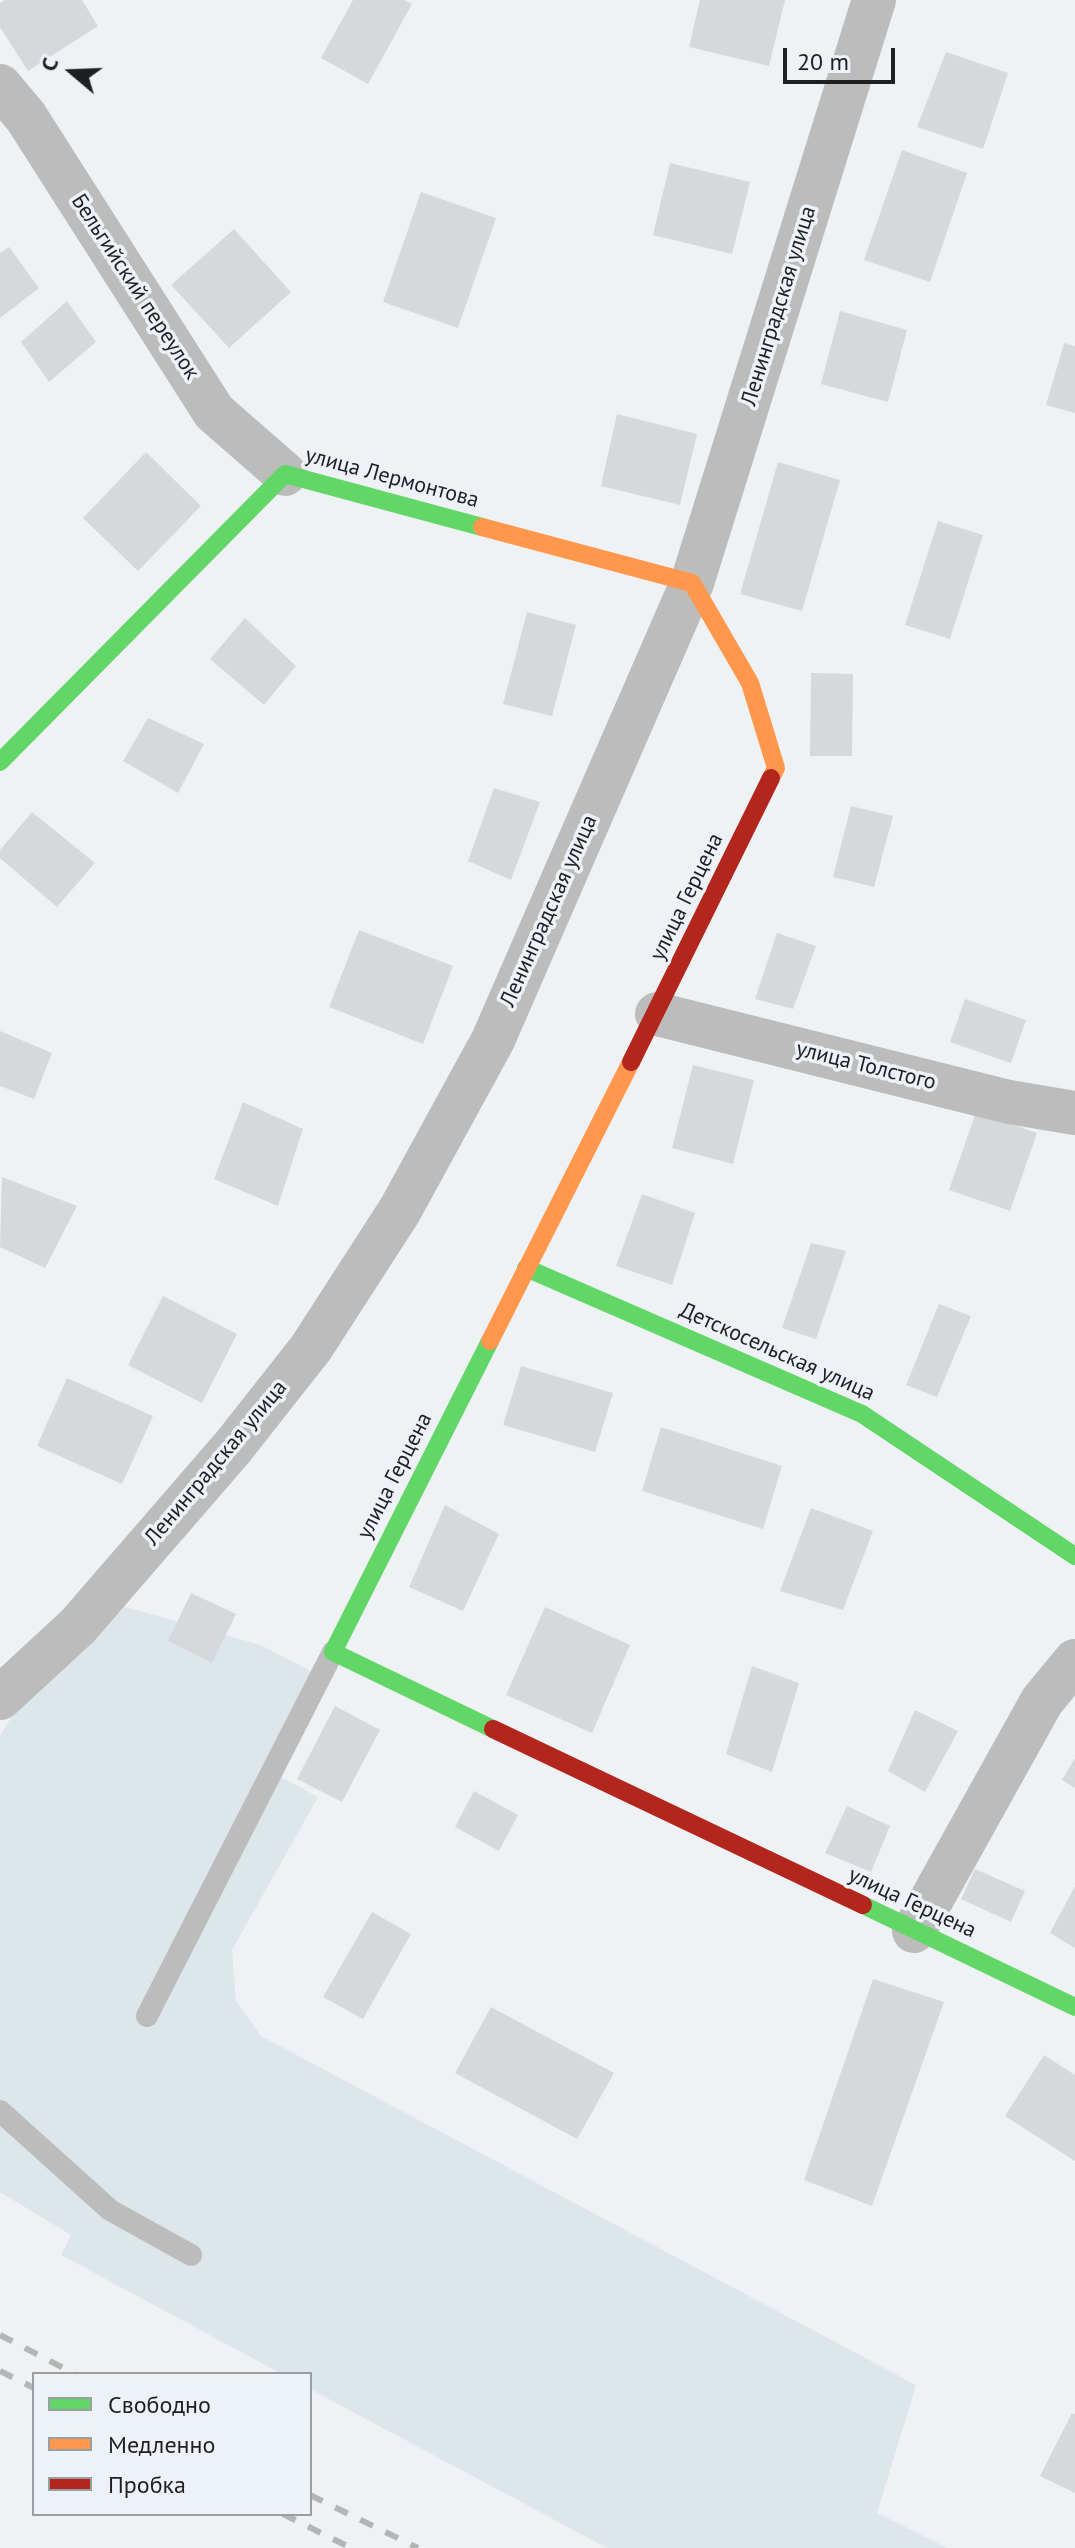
<!DOCTYPE html>
<meta charset="utf-8">
<style>
body{margin:0}
#map{position:relative;width:1075px;height:2548px;overflow:hidden;background:#eff2f4;font-family:"PT Sans",sans-serif}
canvas{display:block}
.legend{position:absolute;left:32px;top:2372px;width:280px;height:144px;box-sizing:border-box;background:#ecf2f7;border:2px solid #999ea1;margin:0;padding:10px 14px;list-style:none;font-size:24px;color:#1d1f21}
.legend li{display:flex;align-items:center;gap:16px;height:40px}
.legend b{width:40px;border:2px solid #999ea1}
.north{position:absolute;left:32px;top:32px;width:80px;height:80px;-webkit-text-stroke:6px #ecf2f7;paint-order:stroke;rotate:289deg;font-size:22px;font-weight:700;line-height:32px;text-align:center;color:#1d1f21}
.north::after{content:'';display:block;margin:auto;width:28px;height:36px;background:#1d1f21;clip-path:polygon(50% 0,100% 100%,50% 72%,0 100%)}
.scale{position:absolute;left:783px;top:48px;width:112px;height:36px;box-sizing:border-box;border:4px solid #1d1f21;border-top:0;padding-left:10px;font-size:24px;line-height:28px;white-space:nowrap;color:#1d1f21;-webkit-text-stroke:6px #ecf2f7;paint-order:stroke}
</style>
<div id="map">
<canvas width="1075" height="2548"></canvas>
<ul class="legend">
<li><b style="height:10px;background:#63d668"></b>Свободно</li>
<li><b style="height:10px;background:#ff974d"></b>Медленно</li>
<li><b style="height:10px;background:#b3261e"></b>Пробка</li>
</ul>
<div class="north">С</div>
<div class="scale">20 m</div>
</div>
<script>
const g = document.querySelector('canvas').getContext('2d');
g.lineJoin = 'round';
function fillPath(path, color) { g.fillStyle = color; g.fill(path, 'evenodd'); }
function stroke(path, color, width, dash) { g.strokeStyle = color; g.lineWidth = width; g.lineCap = dash ? 'butt' : 'round'; g.setLineDash(dash || []); g.stroke(path); }
function drawText(font, color, halo, rows, align = 'center') {
  g.font = font + ' "PT Sans",sans-serif'; g.lineWidth = 7; g.setLineDash([]); g.textBaseline = 'middle'; g.strokeStyle = halo; g.fillStyle = color; for (const [text, x, y, turn = 0] of rows) {
    g.save(); g.translate(x, y); g.rotate((+turn || 0) * Math.PI / 180); g.textAlign = isNaN(turn) ? turn : align; if (halo) g.strokeText(text, 0, 0); g.fillText(text, 0, 0); g.restore();
  }
}
const built = new Path2D(`
 M118 1605 261 1645 328 1680 277 1775 318 1797 232 1950 236 2001 261 2036 916 2385 877 2513 947 2548H607L310 2389V2374H282L61 2255 71 2235 0 2192V1736L47 1658Z`);
const building = new Path2D(`
 M5 0H82L98 26 28 71 0 27V3Z
 M353 0H404L412 4 368 84 321 58Z
 M700 0H785L769 66 689 47Z
 M946 52 1008 73 983 149 917 127Z
 M902 150 967 173 930 282 864 260Z
 M670 163 750 182 732 254 653 235Z
 M421 192 496 218 458 328 383 302Z
 M234 229 291 292 229 348 171 285Z
 M9 247 39 288 0 318V253Z
 M67 301 96 342 49 382 21 342Z
 M840 311 907 330 888 402 821 384Z
 M1064 343 1075 346V413L1046 405Z
 M617 414 697 434 680 505 601 486Z
 M146 452 201 506 138 571 83 518Z
 M778 462 840 480 802 611 740 594Z
 M938 521 983 535 950 639 905 625Z
 M527 612 576 625 552 716 503 704Z
 M245 618 296 666 264 705 210 659Z
 M811 673 853 674 852 756H810Z
 M148 718 204 744 178 793 123 761Z
 M494 788 540 802 511 880 468 861Z
 M851 806 893 816 874 887 833 877Z
 M32 812 95 863 57 907 0 858V850Z
 M359 930 453 966 423 1044 329 1007Z
 M777 933 816 946 793 1009 755 999Z
 M965 999 1026 1020 1011 1063 950 1042Z
 M0 1031 52 1053 34 1099 0 1086Z
 M693 1065 754 1080 733 1164 672 1148Z
 M243 1102 303 1129 278 1206 214 1179Z
 M976 1112 1037 1133 1010 1211 949 1190Z
 M2 1177 77 1206 45 1268 0 1247Z
 M642 1194 695 1213 672 1285 616 1266Z
 M811 1243 846 1251 816 1339 782 1328Z
 M163 1296 237 1334 202 1403 128 1365Z
 M939 1304 971 1316 937 1397 906 1385Z
 M521 1366 613 1393 595 1452 503 1425Z
 M67 1378 153 1416 122 1484 37 1446Z
 M661 1427 782 1466 763 1529 642 1491Z
 M445 1505 499 1534 463 1611 409 1587Z
 M811 1508 873 1531 843 1610 780 1591Z
 M191 1593 236 1614 212 1663 168 1641Z
 M545 1607 630 1645 592 1733 506 1695Z
 M752 1666 799 1683 772 1772 726 1754Z
 M335 1706 380 1730 342 1802 297 1779Z
 M915 1710 958 1731 925 1792 888 1771Z
 M1075 1758V1788L1062 1780Z
 M474 1791 518 1815 499 1851 455 1827Z
 M847 1806 890 1826 871 1872 825 1853Z
 M975 1869 1025 1891 1011 1922 961 1899Z
 M1075 1886V1948L1050 1933Z
 M372 1912 411 1934 363 2019 323 1997Z
 M873 1979 944 2002 872 2206 804 2180Z
 M491 2007 614 2073 577 2139 455 2073Z
 M1044 2055 1075 2075V2161L1005 2116Z
 M1072 2413 1075 2414V2493L1040 2476Z`);
const lane = new Path2D(`
 M147 2016 333 1652
 M0 2111 110 2210 191 2255`);
const street = new Path2D(`
 M0 86 26 117 214 412 285 474
 M657 1014 1009 1102 1075 1113
 M0 1698 78 1626 233 1447 311 1348 400 1210 493 1040 692 583 874 0
 M914 1931 1042 1701 1075 1661`);
const fast = new Path2D(`
 M0 762 285 474 482 527
 M526 1268 862 1414 1075 1556
 M490 1341 333 1652 493 1729
 M863 1905 1075 2007`);
const slow = new Path2D(`
 M482 527 692 583 750 683 776 768 771 778
 M490 1341 631 1062`);
const jam = new Path2D(`
 M631 1062 771 778
 M493 1729 863 1905`);
const rail = new Path2D(`
 M0 2335 75 2374
 M0 2371 34 2388
 M310 2495 418 2548
 M283 2514 351 2548`);
const streetNames = [
 ["Бельгийский переулок",135,287,57],
 ["Ленинградская улица",779,306,-73],
 ["улица Лермонтова",392,478,15],
 ["улица Герцена",687,897,-64],
 ["Ленинградская улица",549,911,-66],
 ["улица Толстого",866,1066,14],
 ["Детскосельская улица",777,1352,24],
 ["Ленинградская улица",216,1463,-50],
 ["улица Герцена",395,1476,-63],
 ["улица Герцена",912,1903,25]
];
fillPath(built, '#dde6eb');
fillPath(building, '#d6d9db');
stroke(lane, '#bdbcbc', 22);
stroke(street, '#bdbcbc', 44);
stroke(fast, '#63d668', 18);
stroke(slow, '#ff974d', 18);
stroke(jam, '#b3261e', 18);
stroke(rail, '#b4b6b5', 6, [14, 14]);
drawText('22px', '#1d1f21', '#ecf2f7', streetNames);
</script>
